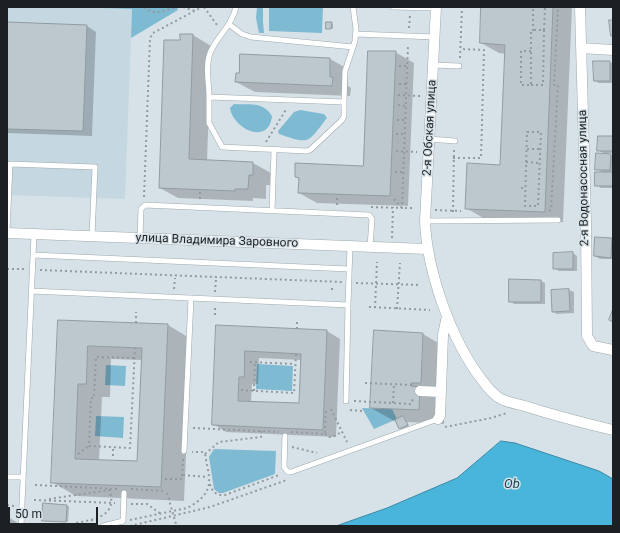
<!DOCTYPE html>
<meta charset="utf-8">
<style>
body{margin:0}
#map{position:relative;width:620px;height:533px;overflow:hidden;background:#d7e2e8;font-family:Roboto,sans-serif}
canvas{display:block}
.frame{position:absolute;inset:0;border:8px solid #1c2022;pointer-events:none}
.scale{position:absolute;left:8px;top:507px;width:90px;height:18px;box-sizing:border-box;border:2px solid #1c2022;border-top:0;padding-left:5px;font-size:12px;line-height:14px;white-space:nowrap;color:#1c2022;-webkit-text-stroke:3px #d7e2e8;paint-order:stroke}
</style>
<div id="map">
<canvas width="620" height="533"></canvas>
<div class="frame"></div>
<div class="scale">50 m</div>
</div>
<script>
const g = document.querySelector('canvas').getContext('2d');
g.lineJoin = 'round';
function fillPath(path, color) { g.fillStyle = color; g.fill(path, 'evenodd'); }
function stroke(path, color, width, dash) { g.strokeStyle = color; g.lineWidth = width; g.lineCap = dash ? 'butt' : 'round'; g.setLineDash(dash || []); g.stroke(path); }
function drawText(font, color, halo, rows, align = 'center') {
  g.font = font + ' Roboto,sans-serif'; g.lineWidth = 3; g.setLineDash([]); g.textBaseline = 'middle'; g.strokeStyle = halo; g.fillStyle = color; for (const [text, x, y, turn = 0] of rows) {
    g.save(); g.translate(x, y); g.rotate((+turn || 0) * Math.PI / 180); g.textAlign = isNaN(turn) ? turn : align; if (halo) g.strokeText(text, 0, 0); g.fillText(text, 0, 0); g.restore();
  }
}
const built = new Path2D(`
 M7 7H67L132 9 125 199 7 195Z`);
const green = new Path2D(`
 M67 7H177L178 10 131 38 132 9Z
 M257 7H263V22L264 33H259L256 18Z
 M269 7H323L322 33 269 31Z
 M234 104C250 105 263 101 272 116 269 146 233 129 230 108Z
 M300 110 324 114 327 118C307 143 311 145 279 134L278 131 294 112Z
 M257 364 293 366 292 391 256 389Z
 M106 365 126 366 125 386 105 385Z
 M362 408 392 409 397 419 374 429Z
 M96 416 124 417 123 438 95 436Z
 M214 449 276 451 275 474 223 493H219L214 489 209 457Z`);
const water = new Path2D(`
 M501 441 515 443 599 471 613 479V526H336L387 508 457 478Z`);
const shadow = new Path2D(`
 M482 7H572L563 222 485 219 466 208 501 166 506 54 499 53 481 43Z
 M7 23 87 26 96 32 92 136 7 133Z
 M331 23 333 24V29L327 28Z
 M181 35H193L211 46 207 161 253 163 271 173 270 185H266V199L253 198V201L178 198 160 188Z
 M395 52 414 63 408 206 317 203 299 193 300 179 296 177 364 167Z
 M241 55 330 59 348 69V86L351 88 350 96 255 92 236 82 240 74Z
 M610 62 613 64V83H599L595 81Z
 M613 137V153H608L613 156V188H601L596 185 604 173 596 169 606 155 598 150Z
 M612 239H613V259H600L595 256Z
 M573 253 577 256V271H559L554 268Z
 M541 281 545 283V304H514L510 301Z
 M569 290 574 292V313L557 314 552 311Z
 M59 321 168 325 191 339 184 501 76 496 52 482ZM111 359 142 360 138 462 99 461 102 397H110Z
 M217 326 327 331 340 339 336 437 226 432 213 424ZM259 358 302 360 300 404 251 402 252 384H258Z
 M423 334 447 348 434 396 444 402V424L407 422 409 426 402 429 396 422 371 408Z
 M67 505 69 507 68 522 43 520Z
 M7 516 21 525V526H7Z`);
const building = new Path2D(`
 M481 7H553L545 212 465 209 467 163 500 165 505 45 480 43Z
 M609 20H613V36H611Z
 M7 22 87 25 83 131 7 129Z
 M326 22H332L331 29H326Z
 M180 34H193L189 159 253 162V175H249L248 189H235V191L159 188 164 40H180Z
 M368 51H396L390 196 298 193 299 178 295 177V163L363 166Z
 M240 54 330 58V77H333L332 86 235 82 236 73H239Z
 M593 61H610V81H594Z
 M598 136H613V151H597Z
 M596 153 611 154 610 170H595Z
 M595 172H613V186H595Z
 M595 237 612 238 611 258 594 256Z
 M573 252V269H553V253Z
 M509 279 541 280V302H509Z
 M569 289 570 311 552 312 551 290Z
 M613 309V322L609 320Z
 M58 320 168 324 161 487 51 483ZM88 346 142 348 137 461 75 459 78 384H86Z
 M216 325 327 330 323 430 212 425ZM245 351 301 354 299 403 238 401 239 377H244Z
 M374 330 423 333 421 383H411V386L420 387 419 410 370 408Z
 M403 416 408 425 399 429 395 420Z
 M43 503 67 505 66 522 42 521Z`);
const path = new Path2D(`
 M144 7C154 16 164 11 176 7
 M183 7 195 11
 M204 7 217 25
 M409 28 410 15
 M544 30 545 7
 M531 51H521V85H531V30H533V7
 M460 58 462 7
 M399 66H407
 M399 84H407
 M531 85H543L544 30H533
 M398 95 420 96
 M398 105 406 106
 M397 120H405
 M527 132H541L538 206H525Z
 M396 134H405
 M266 142 287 108
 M527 149H540
 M396 151 417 152
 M453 158H481L484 50 461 49
 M526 162 539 163
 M395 172H403
 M521 188H526
 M144 197 150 38 153 33 202 7
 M200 199V192
 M394 199 402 208H415
 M337 205V197
 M371 207 402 208 408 45
 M435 210 461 211
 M549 211 551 210 558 85H554L558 7
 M453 212 454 148
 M392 238 393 207
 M7 269H24
 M40 270 342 282
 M356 283 420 285
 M174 289 175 278
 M332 290V285
 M215 292 216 279
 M369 307 430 310
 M375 308 377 262
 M397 309 400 263
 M215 315V306
 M136 323V312
 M297 329V319
 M134 358 96 357 94 398H91L89 446 130 448 135 348
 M250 362 295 364
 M365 383 412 385
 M241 390 294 393 296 354
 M254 391 255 362
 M354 401 411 404 413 399
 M393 403 394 384
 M331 409 347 442
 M350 410 362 411
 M445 427 491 418 507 413
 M193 428 279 432
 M291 432 325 434 326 409
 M325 434 328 437H332L342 432
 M292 447 317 453
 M78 454 89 446
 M205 454 219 442 261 437V431
 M113 456V447
 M183 475 208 477
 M165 479H182L183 459
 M210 484C212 492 217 496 225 495L279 475
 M35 485 117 489
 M131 489 166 491
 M167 493 176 524
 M49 499 110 490
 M34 500 115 503
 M131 504H147L161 514
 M7 505 14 506
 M130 520 187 508C197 503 208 495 209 483 210 475 206 462 205 454L202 452H192
 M73 526 75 523C87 521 110 518 111 503 112 498 110 494 110 490
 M91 526 92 520
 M130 526 210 507 287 480`);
const service = new Path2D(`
 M236 7C232 26 217 36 210 53 205 66 209 83 209 97L344 102 345 71 355 41 356 29 353 7
 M393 7 436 8
 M230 25 242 34 251 37 353 47
 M356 34 435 37
 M433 65 459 66
 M209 97V123L222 147 306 151 310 150 342 120 344 116V102
 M429 139 455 141
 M272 211 274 150
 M425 221 558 220
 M7 233 10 164 95 167 92 236
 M140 238 141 209 145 205 369 215 372 219 370 247
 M33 255 349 269
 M31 291 348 305 350 246
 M346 401 348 305
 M285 436 284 467 288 472H291L438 419
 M184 451 191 298
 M7 477H23
 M21 526 34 234
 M103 526 123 521 124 493`);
const minor = new Path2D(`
 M436 7 425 221C427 271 451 340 482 380 487 387 494 395 501 399 509 403 519 404 528 407 556 416 584 423 613 430
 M580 7 586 223 587 336 593 346 613 350
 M581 48 613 50
 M7 233 427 249
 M420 391 441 392
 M438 419 440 416 443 335 447 316`);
const streetNames = [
 ["2-я Обская улица",430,128,-87],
 ["2-я Водонасосная улица",584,178,-91],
 ["улица Владимира Заровного",217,241,2]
];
const waterNames = [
 ["Ob",512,485]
];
fillPath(built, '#c5d8e1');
fillPath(green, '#7fbad3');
fillPath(water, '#49b5db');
stroke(water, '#3c88a4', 1);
fillPath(shadow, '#0003');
fillPath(building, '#bcc8cd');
stroke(building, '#919ca1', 1);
stroke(service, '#9da9ad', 6);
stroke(minor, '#9da9ad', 11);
stroke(path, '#929a9f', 2, [2, 3]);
stroke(service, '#fff', 5);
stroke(minor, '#fff', 10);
drawText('12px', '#1c2022', '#d7e2e8', streetNames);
drawText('italic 13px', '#174555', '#d7e2e8', waterNames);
</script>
